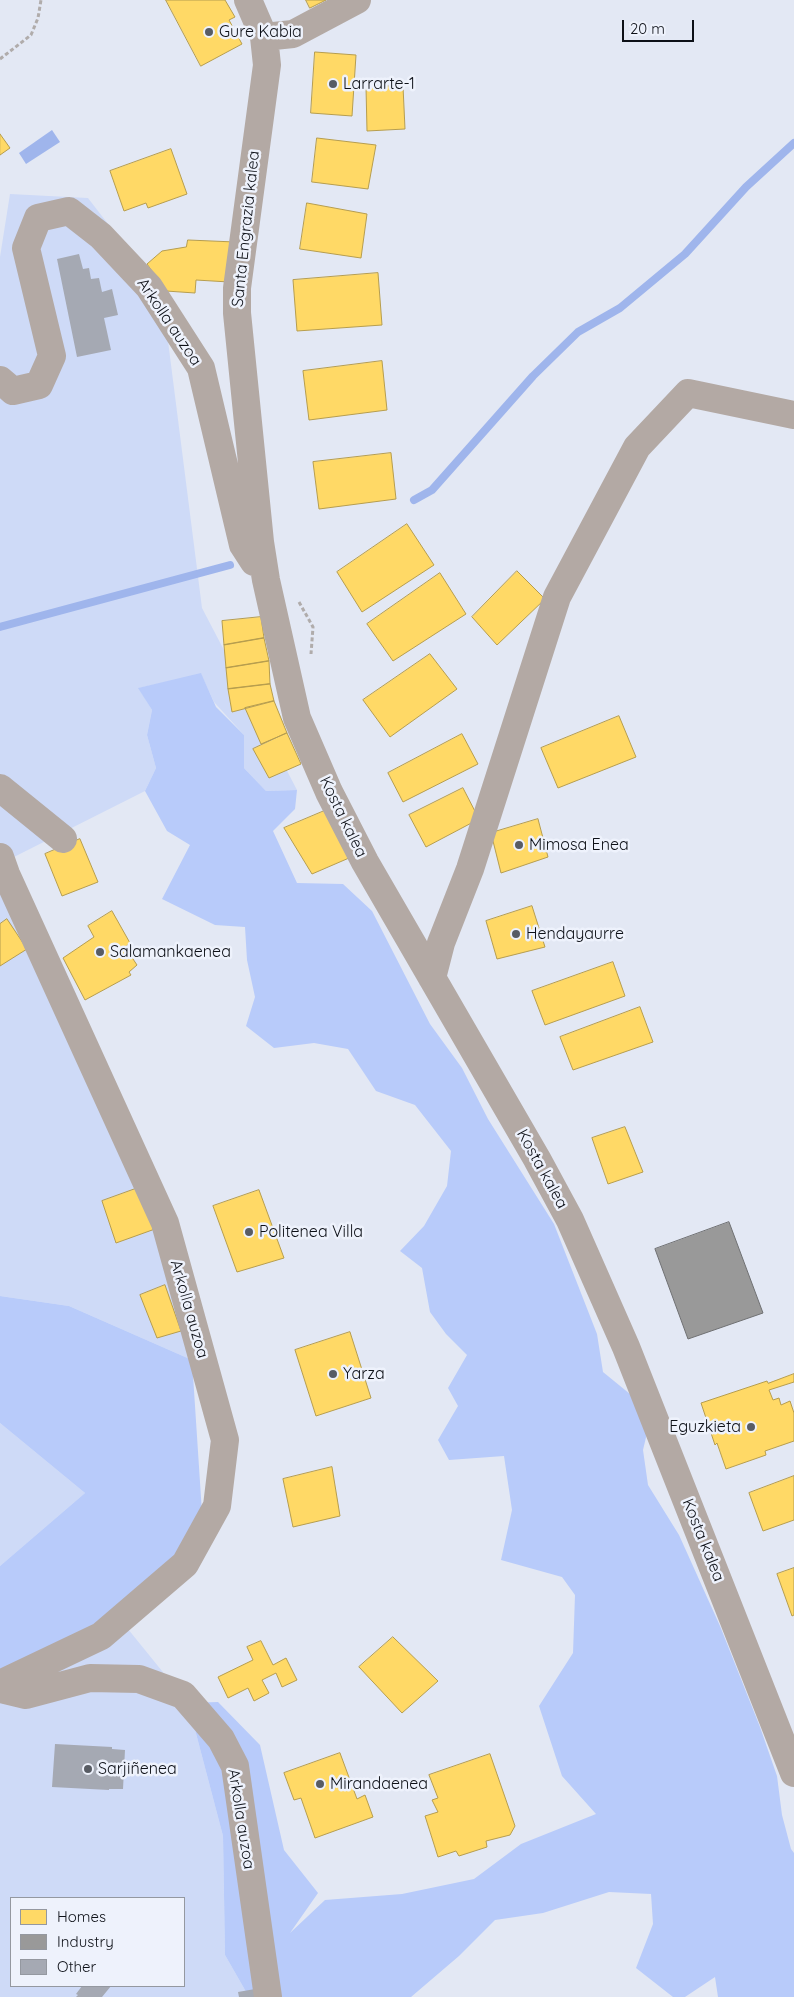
<!DOCTYPE html>
<meta charset="utf-8">
<style>
body{margin:0}
#map{position:relative;width:794px;height:1997px;overflow:hidden;background:#e3e8f4;font-family:Quicksand,sans-serif}
canvas{display:block}
.legend{position:absolute;left:10px;top:1897px;width:175px;height:90px;box-sizing:border-box;background:#eef2fc;border:1px solid #9498a0;margin:0;padding:6px 9px;list-style:none;font-size:15px;color:#0d1017}
.legend li{display:flex;align-items:center;gap:10px;height:25px}
.legend b{width:25px;border:1px solid #9498a0}
.scale{position:absolute;left:622px;top:20px;width:72px;height:22px;box-sizing:border-box;border:2px solid #0d1017;border-top:0;padding-left:6px;font-size:15px;line-height:18px;white-space:nowrap;color:#0d1017;-webkit-text-stroke:4px #eef2fc;paint-order:stroke}
</style>
<div id="map">
<canvas width="794" height="1997"></canvas>
<ul class="legend">
<li><b style="height:14px;background:#ffd966"></b>Homes</li>
<li><b style="height:14px;background:#999"></b>Industry</li>
<li><b style="height:14px;background:#a5a9b3"></b>Other</li>
</ul>
<div class="scale">20 m</div>
</div>
<script>
const g = document.querySelector('canvas').getContext('2d');
g.lineJoin = 'round';
function fillPath(path, color) { g.fillStyle = color; g.fill(path, 'evenodd'); }
function stroke(path, color, width, dash) { g.strokeStyle = color; g.lineWidth = width; g.lineCap = dash ? 'butt' : 'round'; g.setLineDash(dash || []); g.stroke(path); }
function drawText(font, color, halo, rows, align = 'center') {
  g.font = font + ' Quicksand,sans-serif'; g.lineWidth = 5; g.setLineDash([]); g.textBaseline = 'middle'; g.strokeStyle = halo; g.fillStyle = color; for (const [text, x, y, turn = 0] of rows) {
    g.save(); g.translate(x, y); g.rotate((+turn || 0) * Math.PI / 180); g.textAlign = isNaN(turn) ? turn : align; if (halo) g.strokeText(text, 0, 0); g.fillText(text, 0, 0); g.restore();
  }
}
const green = new Path2D(`
 M10 194 88 198 162 294 202 608 297 790 266 791 244 768V735L214 702 201 674 139 688 152 710 147 735 156 768 145 791 6 861 166 1224 192 1360 69 1306 0 1296V257Z
 M0 1423 85 1493 0 1566Z
 M119 1618 188 1703 223 1836 225 1955 249 1997H0V1681ZM11 1898H184V1986H11Z`);
const forest = new Path2D(`
 M201 673 216 707 244 735V768L266 791 297 790 295 809 273 831 297 883 343 884 372 911 430 1024 462 1068 488 1119 554 1224 597 1334 603 1372 652 1412 643 1450 648 1485 679 1535 720 1626 760 1727 777 1776 782 1815 791 1849 794 1853V1997H718L715 1977 685 1997H673L636 1968 653 1924 651 1894 609 1892 543 1913 495 1920 459 1956 411 1997H249L225 1955 223 1836 188 1703 218 1702 260 1745 284 1850 318 1893 290 1933 325 1900 402 1894 474 1879 521 1844 596 1814 562 1776 539 1706 573 1653 575 1595 562 1577 501 1560 512 1510 504 1456 449 1460 438 1440 458 1406 448 1388 467 1355 446 1334 430 1312 422 1268 400 1251 424 1226 447 1186 451 1151 415 1105 376 1091 348 1049 314 1043 274 1048 246 1026 255 997 247 960 245 927 215 925 162 899 190 845 167 831 145 791 156 768 147 735 152 710 138 688Z
 M0 1296 69 1306 192 1360 203 1528 119 1618 0 1681V1566L85 1493 0 1423Z`);
const water = new Path2D(`
 M52 130 60 142 26 164 19 153Z`);
const homes = new Path2D(`
 M166 0H225L235 17 229 20 242 44 201 66Z
 M306 0H326L310 8Z
 M315 52 356 55 352 116 311 113Z
 M403 86 405 129 367 131 366 87Z
 M0 134 10 148 0 155Z
 M317 138 376 145 368 189 312 182Z
 M171 149 187 194 148 208 146 203 124 211 110 171Z
 M307 203 367 214 361 258 300 249Z
 M188 240 235 242 229 282 196 280 195 293 166 291 147 264 162 251 186 247Z
 M378 273 382 325 297 331 293 280Z
 M382 361 387 410 309 420 303 371Z
 M391 453 396 499 319 509 313 462Z
 M407 524 434 565 362 612 337 572Z
 M517 571 545 599 497 645 472 617Z
 M440 573 466 614 393 661 367 624Z
 M261 617 264 638 224 645 222 621Z
 M264 638 269 661 226 668 224 645Z
 M430 654 457 689 390 737 363 700Z
 M269 661 270 684 228 689 226 668Z
 M270 684 274 701 232 712 228 689Z
 M274 701 287 733 261 744 245 708Z
 M619 716 636 757 558 788 541 748Z
 M287 733 301 764 269 778 253 749Z
 M462 734 478 764 403 802 388 773Z
 M463 788 479 819 426 847 409 815Z
 M329 809 349 858 312 874 284 828Z
 M538 819 548 857 501 873 491 833Z
 M80 839 98 882 62 896 45 854Z
 M532 906 545 947 497 959 486 921Z
 M112 911 130 943 125 947 137 965 129 972 131 975 85 1000 63 958 94 937 88 926Z
 M7 919 27 949 0 966V924Z
 M613 962 625 996 545 1025 532 991Z
 M640 1007 653 1042 573 1070 560 1037Z
 M625 1127 643 1172 608 1184 592 1138Z
 M138 1188 155 1229 116 1243 102 1201Z
 M259 1190 284 1258 237 1272 213 1206Z
 M165 1285 181 1331 157 1338 140 1295Z
 M350 1332 371 1398 316 1416 295 1350Z
 M794 1374V1382L769 1390 773 1400 779 1398 781 1405 790 1401 794 1413V1441L765 1451 766 1455 726 1469 717 1443 715 1445 701 1403 767 1381 768 1383Z
 M332 1467 340 1516 293 1527 283 1479Z
 M794 1476V1520L763 1531 749 1493Z
 M794 1568V1615L792 1616 777 1574Z
 M393 1637 438 1681 402 1713 359 1667Z
 M261 1641 273 1665 286 1658 297 1680 282 1687 276 1673 262 1680 269 1693 254 1701 248 1688 228 1698 218 1677 253 1660 247 1647Z
 M340 1753 357 1799 365 1795 373 1817 315 1838 301 1798 294 1800 284 1773Z
 M490 1754 515 1826 510 1835 486 1841 487 1847 459 1856 456 1851 438 1857 425 1816 438 1812 432 1800 438 1798 429 1775Z`);
const industry = new Path2D(`
 M729 1222 763 1313 688 1339 655 1249Z`);
const stream = new Path2D(`
 M414 500 432 490 533 376 578 332 620 308 685 254 746 187 794 143
 M0 627 230 565`);
const building = new Path2D(`
 M79 254 83 269 89 268 91 279 99 278 102 292 112 289 118 315 104 318 111 350 77 357 57 259Z
 M55 1744 112 1747V1749L125 1750 123 1789H109V1790L52 1787Z
 M82 1986H111L102 1997H76L78 1995 76 1994Z
 M255 1989 256 1997H239L238 1992Z`);
const path = new Path2D(`
 M0 59 31 35 38 18 41 0
 M299 602 313 627 311 654`);
const minor = new Path2D(`
 M248 0 264 37 267 65 237 288V313L260 542 266 580 297 718 329 792 365 862 537 1159 570 1220 626 1347 794 1773
 M264 37 293 34 357 0
 M0 380 13 391 39 385 52 356 26 248 38 218 69 211 101 236 149 287 201 368 243 545 254 562
 M0 788 63 839
 M0 857 6 874 165 1223 225 1440 217 1506 185 1564 101 1636 0 1684
 M432 978 441 943 470 869 557 597 637 447 688 393 794 415
 M0 1689 26 1695 90 1678 139 1679 183 1695 221 1739 235 1766 268 1997`);
const markers = [
 [209,32,5,"#585c64"],
 [333,84,5,"#585c64"],
 [519,845,5,"#585c64"],
 [516,934,5,"#585c64"],
 [100,952,5,"#585c64"],
 [249,1232,5,"#585c64"],
 [333,1374,5,"#585c64"],
 [751,1427,5,"#585c64"],
 [88,1769,5,"#585c64"],
 [320,1784,5,"#585c64"]
];
const poiNames = [
 ["Gure Kabia",219,32],
 ["Larrarte-1",343,84],
 ["Mimosa Enea",529,845],
 ["Hendayaurre",526,934],
 ["Salamankaenea",110,952],
 ["Politenea Villa",259,1232],
 ["Yarza",343,1374],
 ["Eguzkieta",741,1427,"right"],
 ["Sarjiñenea",98,1769],
 ["Mirandaenea",330,1784]
];
const streetNames = [
 ["Santa Engrazia kalea",246,229,-84],
 ["Arkolla auzoa",169,322,56],
 ["Kosta kalea",343,817,64],
 ["Kosta kalea",542,1169,61],
 ["Arkolla auzoa",189,1309,74],
 ["Kosta kalea",703,1540,68],
 ["Arkolla auzoa",241,1819,81]
];
fillPath(green, '#cedaf7');
fillPath(forest, '#b8cbfa');
fillPath(water, '#9fb5ec');
fillPath(homes, '#ffd966');
stroke(homes, '#b69d4e', 1);
fillPath(industry, '#999');
stroke(industry, '#6f7072', 1);
stroke(stream, '#9fb5ec', 8);
fillPath(building, '#a5a9b3');
stroke(path, '#b0acab', 3, [4, 2.5]);
stroke(minor, '#b3a9a4', 28);
for (const [x, y, r, color] of markers) { const dot = new Path2D(); dot.arc(x, y, r, 0, 2 * Math.PI); g.fillStyle = color; g.fill(dot); stroke(dot, '#eef2fc', 2); }
drawText('16px', '#0d1017', '#eef2fc', poiNames, 'left');
drawText('16px', '#0d1017', '#eef2fc', streetNames);
</script>
